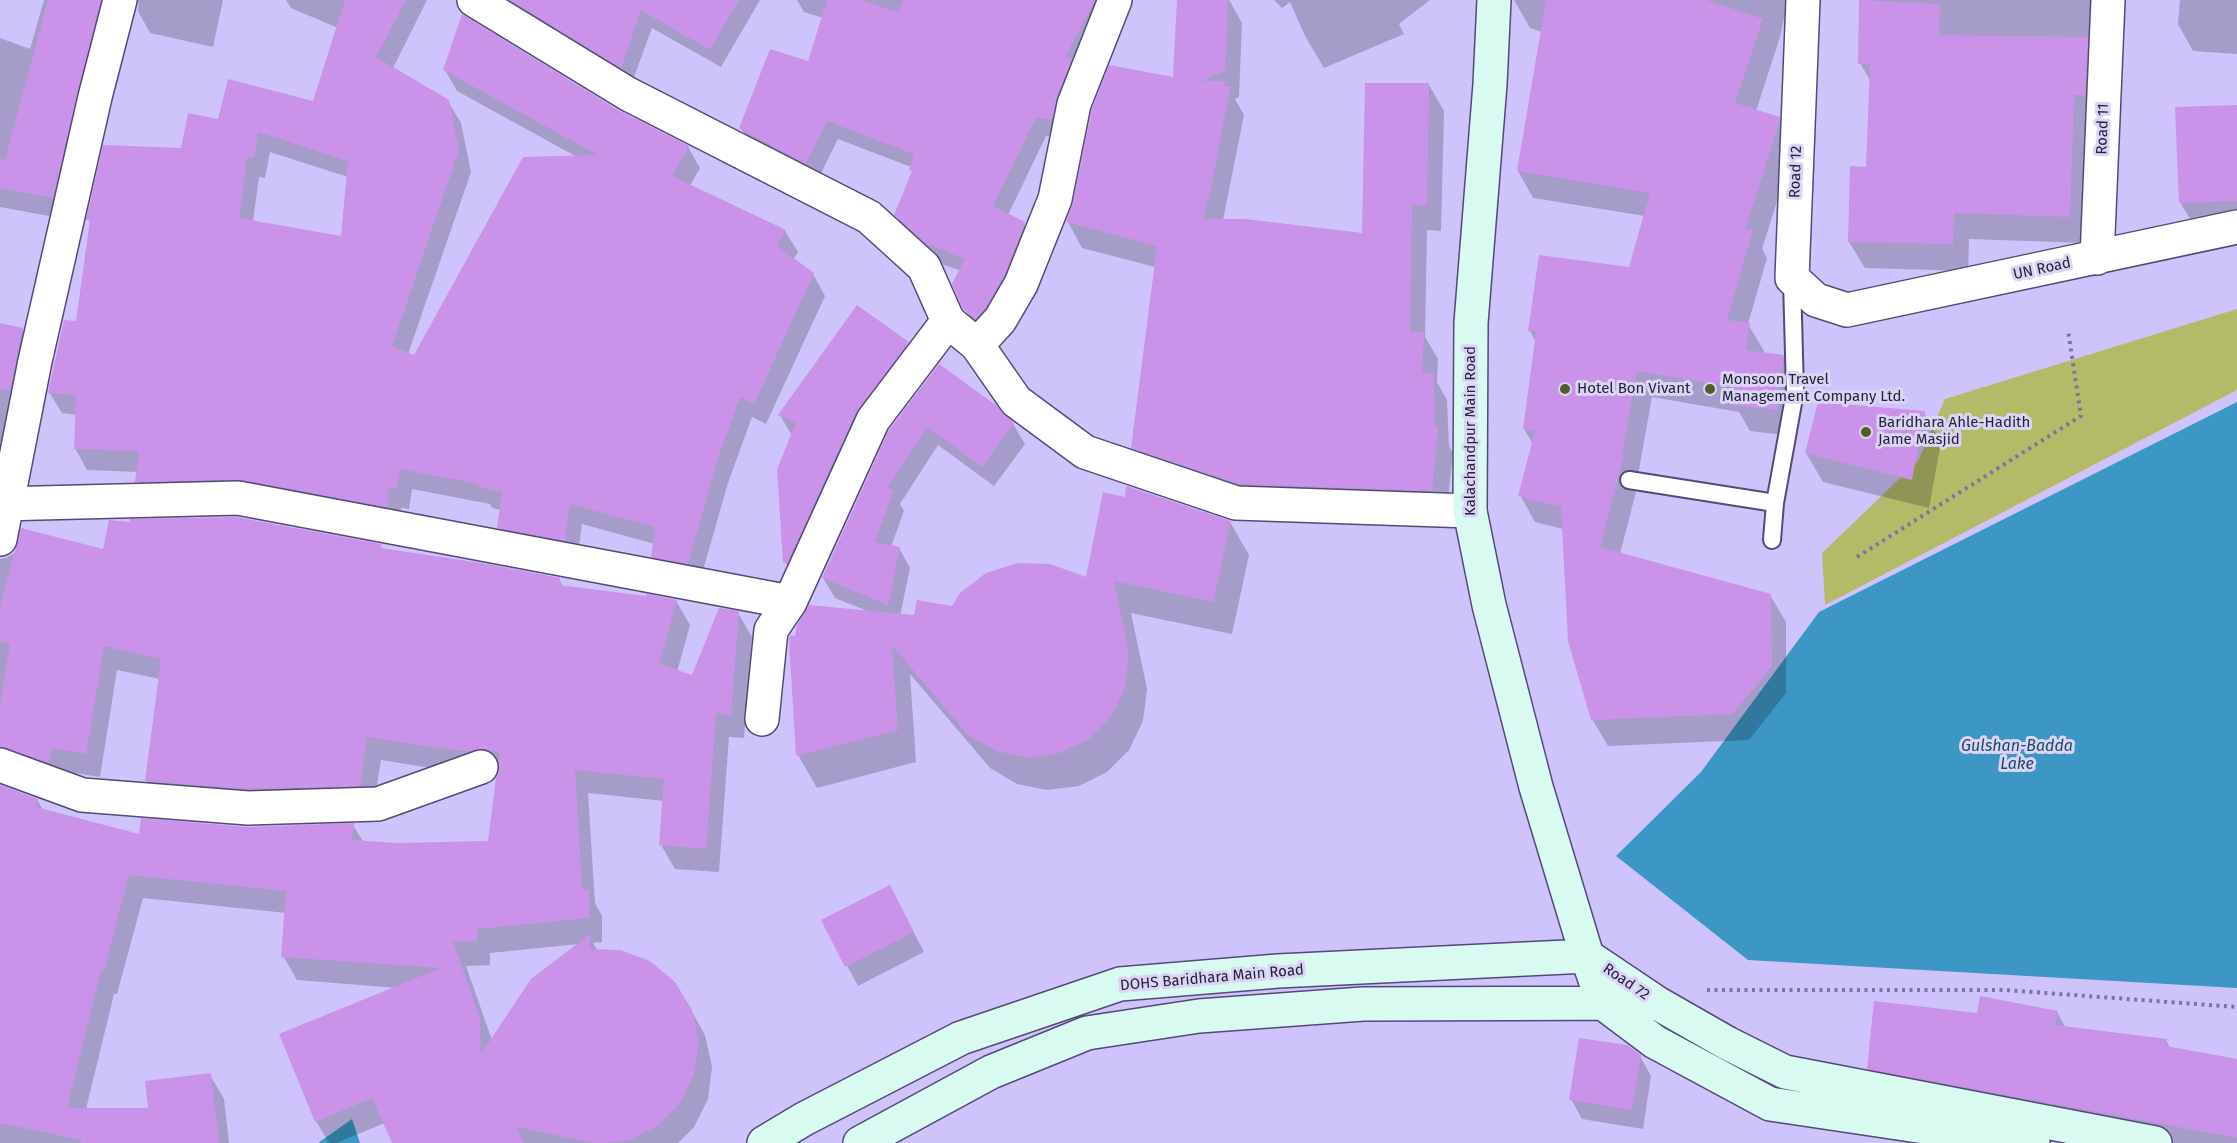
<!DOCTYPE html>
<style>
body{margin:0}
canvas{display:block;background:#cec3fb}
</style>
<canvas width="2237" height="1143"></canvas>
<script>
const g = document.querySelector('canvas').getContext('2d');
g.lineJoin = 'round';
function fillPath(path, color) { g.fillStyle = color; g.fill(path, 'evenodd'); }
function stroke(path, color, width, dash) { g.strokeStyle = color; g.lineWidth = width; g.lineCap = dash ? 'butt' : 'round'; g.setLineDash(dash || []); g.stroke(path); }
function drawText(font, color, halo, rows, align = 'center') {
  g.font = font + ' "Fira Sans",sans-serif'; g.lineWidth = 6; g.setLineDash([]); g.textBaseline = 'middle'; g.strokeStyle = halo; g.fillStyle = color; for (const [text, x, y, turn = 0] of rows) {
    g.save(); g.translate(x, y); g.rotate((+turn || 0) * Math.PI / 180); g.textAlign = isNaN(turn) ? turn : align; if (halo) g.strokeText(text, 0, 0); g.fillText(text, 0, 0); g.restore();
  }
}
const green = new Path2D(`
 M2237 309V390L1825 605 1822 553 1918 461 1945 399Z`);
const water = new Path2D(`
 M2237 402V988L1748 960 1616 856 1701 772 1819 612Z
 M352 1119 360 1143H318Z`);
const shadow = new Path2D(`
 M44 0H223L213 47 150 33 138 11 139 3H127L65 219 0 207V38L30 49Z
 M286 0H427L393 68 448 101 461 123 471 172 408 354 415 357 577 157 457 91 445 70 617 111 688 147 700 168 690 186 785 231 798 252 793 260 813 274 825 296 766 424 752 417 728 483 699 584 665 578 653 557 655 544 582 524 577 561 511 549 499 527 501 510 492 508 490 504 412 489 409 509 401 508 398 527 149 503 137 482 138 472 87 470 75 448 77 415 62 413 49 392 78 323 91 224 88 219 219 121 314 102 338 28 291 8ZM270 152 348 177 342 237 253 222 259 177 265 178Z
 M487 0H760L721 67 652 28 631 85Z
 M797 0H1118L1062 138 1046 136 1008 215 1024 224 1035 242 976 328 965 309 961 271 939 263 907 234 896 215 913 173 911 167 838 139 817 181 752 147 741 128 808 63 823 18 804 12Z
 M1178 0H1229L1242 23 1239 97 1235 99 1244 115 1223 220 1363 234 1429 85 1444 111 1441 231 1427 230 1425 337 1438 359 1437 382 1447 400 1449 446 1453 453 1446 516 1148 474 1133 447 1155 267 1082 248 1068 222 1175 79Z
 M1274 0H1430L1399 24 1404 34 1324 68 1305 36 1290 2 1282 8Z
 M1514 0H1788L1780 37 1756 111 1779 118 1794 147 1762 249 1767 258 1748 324 1764 351V354L1783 356 1798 383 1792 436 1750 431 1739 412 1652 397 1637 481 1638 484 1620 554 1770 595 1786 622V693L1749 740 1608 746 1592 719 1563 529 1535 522 1520 495 1533 444 1524 429 1536 342 1530 331 1630 269 1645 216 1533 198 1518 171 1542 32 1530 28Z
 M1860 0H2102L2085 243 1969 239 1968 271 1865 268 1849 242 1868 168 1871 82 1860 63Z
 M2180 0H2237V54L2193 51 2178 24Z
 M2237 106V228L2196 229 2180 202Z
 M0 324 22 329 36 353 0 516Z
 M907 343 923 370 871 440 801 590 785 562 792 436 780 415Z
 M939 366 1013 424 1025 444 994 486 938 445 900 504 904 511 891 547 899 548 910 568 900 616 915 617 1087 579 1230 522 1249 555 1232 634 1131 613 1147 689 1143 721 1129 750 1107 772 1079 786 1047 790 1017 784 990 768 910 674 916 762 817 788 798 755 797 638 870 612 835 598 823 578Z
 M1924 413 1941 442 1929 508 1823 482 1806 453Z
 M380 545 383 550 559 579 563 587 676 601 690 625 677 672 692 677 738 613 752 637 744 738 729 737 719 872 675 869 661 845 664 801 588 793 595 903 602 916V942L593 943 598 951 691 1010 705 1035 712 1067 708 1099 694 1127 678 1143H393L385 1123 336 1143H329L316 1121 397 988 297 980 283 956 286 913 143 898 117 994H114L86 1109 150 1110 210 1075 224 1099 229 1143H0V787L37 800 43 810 140 835 247 828 353 825 364 843 397 845 490 842 500 772 485 774H468L381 760 373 810 161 805 147 781 160 679 117 670 100 777 0 761V559L6 558 16 552ZM579 944 492 1040 466 966 490 965V953Z
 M900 906 924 952 858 986 823 921Z
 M2057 1012 2066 1028 2166 1040 2170 1048 2237 1060V1143H2146L1883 1094 1868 1068 1978 1014Z
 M1640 1056 1651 1076 1643 1129 1582 1119 1571 1099Z`);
const building = new Path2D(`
 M48 0H101L53 198 0 188V159L5 160Z
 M345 0H406L376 57 449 100 459 150 392 346 414 355 523 157 598 155 443 70 462 14 618 110 689 146 672 176 786 230 777 246 814 273 754 404 740 397 717 461 688 564 651 557 655 527 570 504 565 541 497 528 502 492 478 487 479 484 400 469 397 489 389 487 387 507 241 480 135 482 139 451 74 449 76 395 48 393 64 320 76 321 90 220H86L103 145 181 148 188 113 218 119 228 79 313 101ZM258 132 348 161 341 236 239 218 247 157 254 158Z
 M510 0H739L710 50 641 10 621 68Z
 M827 0H860L898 12 903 0H1095L1065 57 1072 59 1057 97 1052 120 1036 117 993 206 1025 222 1004 276 985 309 976 319 963 309 952 284 965 259 927 244 894 215 912 171 909 170 914 154 827 121 806 164 739 128 770 49 808 61Z
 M1177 0H1228L1225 71 1202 81H1225L1224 86 1230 87 1211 189 1203 219H1246L1362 233 1365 83H1429L1427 205H1412L1410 331 1424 332 1422 373H1433L1435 426H1438L1432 491 1239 484 1131 448 1157 246 1066 222 1073 203 1092 109 1109 65 1173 77Z
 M1546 0H1706L1763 19 1735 103 1780 117V119L1746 228 1753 230 1727 320 1750 323 1746 350 1784 355 1777 410 1733 405 1735 388 1637 371 1622 456H1624L1600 547 1771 594 1772 666 1733 714 1591 720 1568 641 1561 507 1518 496 1535 431 1523 429 1536 332 1528 331 1539 255 1629 267 1650 193 1517 171Z
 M1859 0 1940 4 1939 35 2088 37 2085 95H2074L2070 217 1954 213 1953 244 1848 242 1850 166 1866 167 1870 64H1858Z
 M2237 105V201L2179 203 2175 107Z
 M857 305 909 342 856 412 787 564 783 562 777 469 796 423 778 415Z
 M0 323 23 328 10 390 0 389Z
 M939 364 997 406 1014 423 982 467 927 427 887 488 894 490 875 542 900 547 888 605 822 578 889 430Z
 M1818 402 1925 411 1912 480 1805 453Z
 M1126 486 1231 521 1213 602 1114 581 1129 655 1125 688 1111 717 1088 740 1059 753 1028 758 997 751 969 736 892 645 898 730 796 756 789 641 790 635 795 636 797 625 809 605 914 615 917 600 952 606 960 593 986 573 1018 563 1050 564 1086 577 1103 492 1125 497Z
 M236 517 381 544V548L487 564 560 578 559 585 646 596 647 594 677 600 659 664 692 675 719 608 739 611 731 715 716 713 706 849 659 845 664 779 575 770 582 889 589 890V918L477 929V941L453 942 480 1018 481 1054 531 979 590 934V949L620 950 650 961 675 982 692 1010 699 1041 694 1074 680 1103 657 1126 629 1140 606 1143H594L517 1127 523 1143H392L372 1098 315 1122 279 1034 441 968 281 957 286 891 129 875 104 971 101 970 67 1108H148L145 1081 211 1073 219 1143H81V1140L0 1123V785L38 799 36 807 139 834 141 818 247 827 354 823 352 840 397 843 488 841 496 778 499 770V752L484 749 471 751 453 750 367 737 360 786 248 789 145 781 161 659 104 646 86 754 52 748 48 763 0 747V704L10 644 0 641V607L21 528 103 549 109 520 130 522V519Z
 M890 885 914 932 845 967 821 920Z
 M1980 996 2058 1011 2055 1025 2167 1039 2166 1046 2237 1059V1138L1867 1069 1874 1001 1977 1013Z
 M1579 1038 1627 1045 1641 1055 1632 1110 1569 1100Z`);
const path = new Path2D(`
 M1857 557 2081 416 2068 330
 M1707 990H2005L2237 1007`);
const lane = new Path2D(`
 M1629 480 1775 503
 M1772 540 1775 503 1795 392 1792 279`);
const street = new Path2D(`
 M474 0 628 94 869 217 924 267 948 321 977 345 1016 401 1085 452 1236 503 1470 511
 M1803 0 1792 278 1816 300 1847 310 2237 227
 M2097 258 2108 0
 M977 345 1000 320 1021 284 1055 199 1074 104 1115 0
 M0 504 238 498 790 602
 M0 539 35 361 95 97 120 0
 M762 719 771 630 790 602 873 420 948 321
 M0 765 82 795 248 808 378 804 481 767`);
const secondary = new Path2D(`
 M1494 0 1490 84 1471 323 1470 511 1489 605 1536 787 1587 956 1603 1003 1655 1042 1770 1104 2033 1143
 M1587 956 1657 1003 1727 1043 1785 1072 2155 1143
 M764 1143 804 1119 961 1038 1120 984 1278 971 1587 956
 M860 1143 991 1072 1087 1033 1199 1016 1363 1004 1657 1003`);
const markers = [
 [1565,389,6,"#565b28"],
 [1710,389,6,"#565b28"],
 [1866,432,6,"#565b28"]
];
const streetNames = [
 ["Road 11",2103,129,-88],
 ["Road 12",1796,172,-88],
 ["UN Road",2042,269,-12],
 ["Kalachandpur Main Road",1471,431,-90],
 ["DOHS Baridhara Main Road",1212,978,-5],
 ["Road 72",1626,982,34]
];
const poiNames = [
 ["Monsoon Travel",1722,380],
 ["Management Company Ltd.",1722,397],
 ["Hotel Bon Vivant",1577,389],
 ["Baridhara Ahle-Hadith",1878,423],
 ["Jame Masjid",1878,440]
];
const waterNames = [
 ["Gulshan-Badda",2017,747],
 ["Lake",2017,765]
];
fillPath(green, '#b3bb69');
fillPath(water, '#3d97c4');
fillPath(shadow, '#0003');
fillPath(building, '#ca92e8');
stroke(lane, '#544979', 20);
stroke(street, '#544979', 36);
stroke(secondary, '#544979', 36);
stroke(path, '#7d759c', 4, [3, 4.5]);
stroke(lane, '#fff', 16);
stroke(street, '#fff', 33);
stroke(secondary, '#d9faf1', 33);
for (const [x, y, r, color] of markers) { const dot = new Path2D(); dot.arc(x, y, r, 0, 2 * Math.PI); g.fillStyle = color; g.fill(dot); stroke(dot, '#dad4f6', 2); }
drawText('15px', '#262237', '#dad4f6', streetNames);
drawText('15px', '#262237', '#dad4f6', poiNames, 'left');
drawText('italic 16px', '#184961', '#dad4f6', waterNames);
</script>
